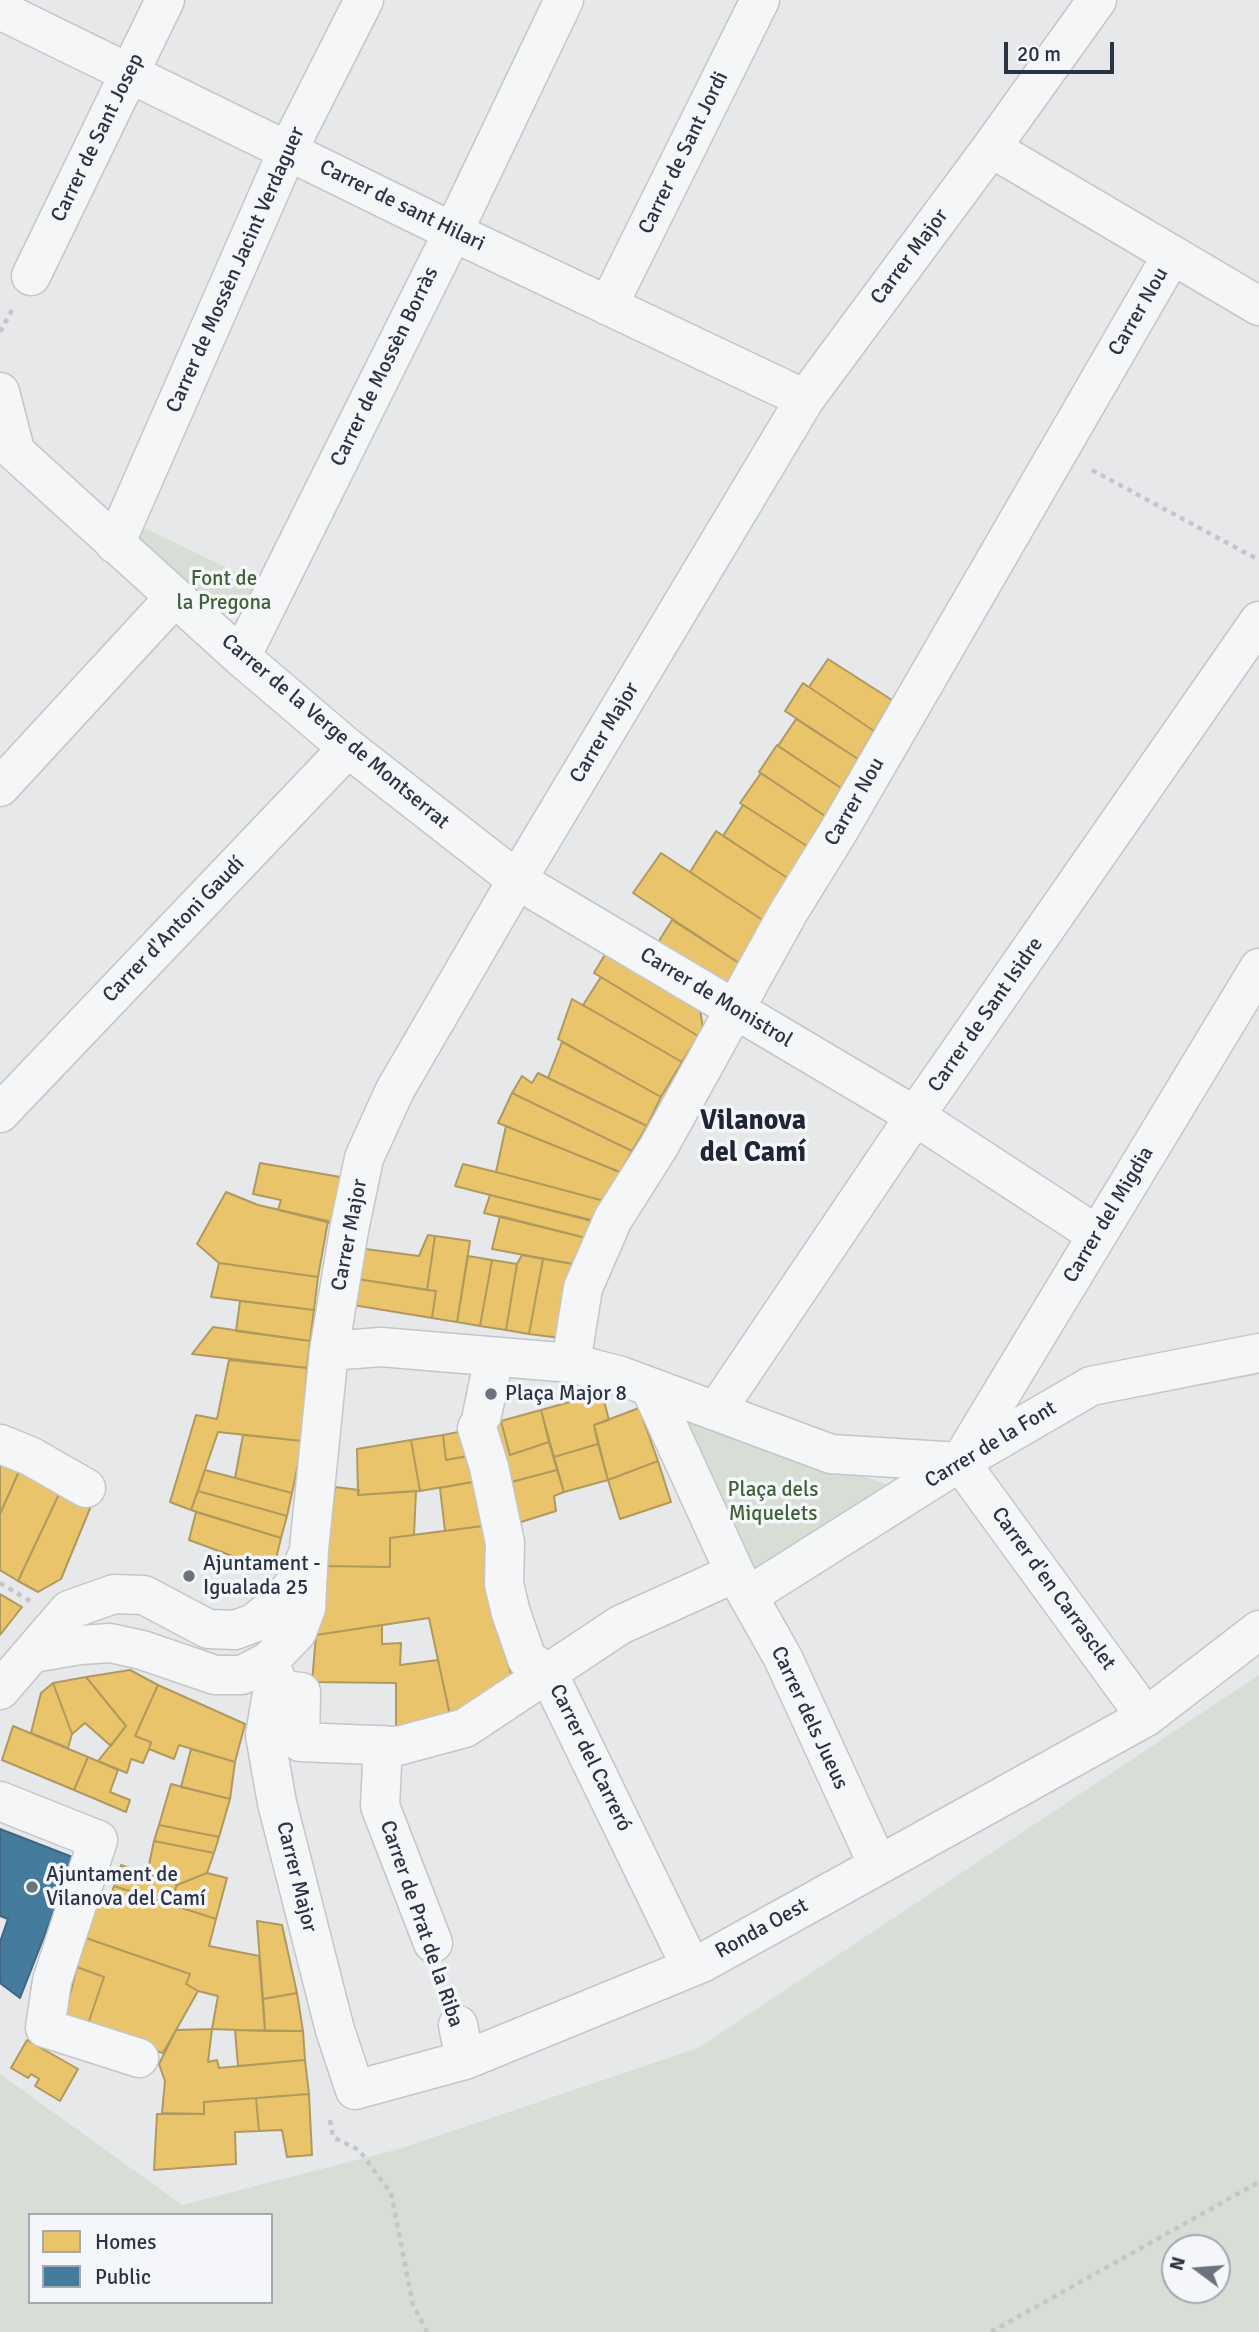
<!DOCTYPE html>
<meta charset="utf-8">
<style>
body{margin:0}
#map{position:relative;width:1259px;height:2332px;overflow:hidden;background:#e6e8ea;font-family:Signika,sans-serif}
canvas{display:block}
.legend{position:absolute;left:28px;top:2213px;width:245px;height:91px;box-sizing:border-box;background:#f4f6f9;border:2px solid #a4a8b1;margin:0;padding:9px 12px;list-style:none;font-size:21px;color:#2b3445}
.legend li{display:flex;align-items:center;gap:14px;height:35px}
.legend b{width:35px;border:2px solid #a4a8b1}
.north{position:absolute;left:1161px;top:2234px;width:70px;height:70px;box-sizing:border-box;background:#f4f6f9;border:2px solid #a4a8b1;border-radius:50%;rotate:286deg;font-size:19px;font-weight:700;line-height:28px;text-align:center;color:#2b3445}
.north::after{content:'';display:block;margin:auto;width:24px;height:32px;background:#6c737f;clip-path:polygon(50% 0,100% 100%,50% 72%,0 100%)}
.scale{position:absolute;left:1004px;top:42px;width:110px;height:32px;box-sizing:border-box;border:4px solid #2b3445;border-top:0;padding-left:9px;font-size:21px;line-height:24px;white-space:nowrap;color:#2b3445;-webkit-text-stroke:5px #f4f6f9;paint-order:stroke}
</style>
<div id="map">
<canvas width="1259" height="2332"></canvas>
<ul class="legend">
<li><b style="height:19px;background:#e9c46a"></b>Homes</li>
<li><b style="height:19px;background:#457b9d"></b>Public</li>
</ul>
<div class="north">N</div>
<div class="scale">20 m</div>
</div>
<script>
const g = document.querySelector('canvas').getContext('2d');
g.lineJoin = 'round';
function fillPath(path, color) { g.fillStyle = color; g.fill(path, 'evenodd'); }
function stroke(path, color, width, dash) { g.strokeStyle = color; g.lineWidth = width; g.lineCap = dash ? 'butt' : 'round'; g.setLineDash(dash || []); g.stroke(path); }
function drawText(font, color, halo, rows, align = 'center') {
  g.font = font + ' Signika,sans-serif'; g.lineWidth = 7; g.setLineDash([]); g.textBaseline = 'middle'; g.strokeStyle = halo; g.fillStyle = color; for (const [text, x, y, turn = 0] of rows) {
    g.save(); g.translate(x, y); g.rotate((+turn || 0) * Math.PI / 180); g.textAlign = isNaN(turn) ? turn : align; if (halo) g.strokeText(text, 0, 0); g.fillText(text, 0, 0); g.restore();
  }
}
const green = new Path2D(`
 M136 524 262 585 247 615 215 612 131 534Z
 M670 1411 897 1488 752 1577Z
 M1259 1675V2332H0V2074L182 2205 399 2149 698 2048ZM30 2215H271V2302H30ZM1175 2248H1217V2290H1175Z`);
const homes = new Path2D(`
 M828 659 892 700 874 731 809 687Z
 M803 683 874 731 858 759 785 711Z
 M796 719 858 759 841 788 778 746Z
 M777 745 841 788 825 816 759 772Z
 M761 773 825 816 807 846 740 803Z
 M743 805 807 846 789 879 723 836Z
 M716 831 789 879 764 921 690 872Z
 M661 853 764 921 739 963 633 893Z
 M672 920 739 963 722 992 654 949Z
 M609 948 699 1003 703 1028 698 1036 594 973Z
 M601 977 698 1036 682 1062 583 1005Z
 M572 999 682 1062 661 1097 558 1039Z
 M562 1042 661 1097 647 1126 548 1078Z
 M538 1073 647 1126 632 1151 512 1093 522 1076 532 1083Z
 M512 1093 632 1151 620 1172 498 1123Z
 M506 1126 622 1173 608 1202 496 1172Z
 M260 1163 346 1178 335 1224 278 1210 281 1200 253 1194Z
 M463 1164 496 1172 608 1202 596 1222 455 1186Z
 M226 1192 258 1205 328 1221 318 1277 219 1263 197 1244Z
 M490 1195 591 1220 586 1238 484 1213Z
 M500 1216 586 1238 573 1264 492 1249Z
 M428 1235 435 1236 427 1290 351 1278 358 1248 419 1256Z
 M435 1236 470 1241 457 1322 432 1318 436 1291 427 1290Z
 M522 1255 543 1259 529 1334 506 1330 517 1264Z
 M468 1256 492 1260 480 1326 457 1322Z
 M543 1259 573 1264 560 1338 529 1334Z
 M492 1260 517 1264 506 1330 480 1326Z
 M219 1263 318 1277 314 1310 211 1297Z
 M351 1278 436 1291 432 1318 347 1304Z
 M240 1301 314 1310 310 1341 236 1331Z
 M213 1327 310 1341 307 1368 192 1354Z
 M229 1360 307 1368 303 1441 218 1432 191 1510 170 1502 196 1415 217 1419Z
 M602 1393 609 1420 594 1425 598 1444 554 1457 541 1410Z
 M639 1408 658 1461 608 1480 594 1425Z
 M541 1410 549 1442 510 1455 501 1421Z
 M501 1421 510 1455 549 1442 557 1470 500 1485 482 1426Z
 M469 1430 473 1455 446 1460 443 1435Z
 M243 1435 303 1441 292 1493 235 1478Z
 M443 1435 446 1460 473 1455 478 1481 420 1491 411 1440Z
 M411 1440 420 1491 358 1495 357 1449Z
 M598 1444 608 1480 564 1492 554 1457Z
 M0 1458 20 1469 0 1514Z
 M658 1461 671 1502 620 1519 608 1480Z
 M20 1469 61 1490 18 1581 0 1570V1514Z
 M205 1470 292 1493 287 1516 198 1491Z
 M557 1470 564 1492 554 1496 556 1511 505 1527 500 1485Z
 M478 1481 490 1525 445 1531 440 1488Z
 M335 1487 359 1490 358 1495 416 1491 414 1535 390 1538V1567L325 1566Z
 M61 1490 91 1506 61 1579 38 1592 18 1581Z
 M198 1491 287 1516 281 1538 191 1510Z
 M196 1512 281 1538 273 1571 189 1540Z
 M490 1525 489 1600 512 1677 451 1720 429 1618 316 1635 325 1566 390 1567V1538Z
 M0 1594 22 1607 0 1635Z
 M382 1625V1644L401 1643 400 1665 438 1660 451 1720 396 1734V1683L312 1682 316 1635Z
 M130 1670 158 1685 135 1736 151 1742 149 1749 143 1763 131 1759 127 1773 98 1761 126 1726 86 1677Z
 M86 1677 126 1726 111 1746 85 1723 72 1734 53 1683Z
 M53 1683 72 1734 68 1748 31 1733 41 1693Z
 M158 1685 245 1724 235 1762 179 1745 174 1759 149 1749 151 1742 135 1736Z
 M13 1726 88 1757 74 1790 2 1760Z
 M191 1749 235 1762 230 1799 181 1787Z
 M88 1757 118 1770 110 1792 130 1800 126 1812 74 1790Z
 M171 1784 230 1799 219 1837 159 1825Z
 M159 1825 219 1837 214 1853 154 1841Z
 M154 1841 214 1853 207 1873 177 1885 147 1874Z
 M121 1865 177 1885 170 1904 114 1886Z
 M207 1873 227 1878 216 1919 170 1904 177 1885Z
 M114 1886 216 1919 209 1946 259 1956 265 2031 212 2029 218 1996 198 1991 186 1984 190 1974 83 1937 93 1900 108 1904Z
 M257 1921 282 1925 297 1993 263 1999Z
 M83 1937 190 1974 186 1984 198 1991 163 2053 86 2030 104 1977 77 1967Z
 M77 1967 104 1977 86 2030 63 2023Z
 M297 1993 303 2031H265L263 1999Z
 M212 2029 208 2062 217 2060 219 2068 305 2060 309 2094 204 2102V2114L162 2113 165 2081 159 2064 176 2030Z
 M235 2030 303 2031 305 2060 238 2066Z
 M27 2040 78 2069 60 2101 35 2086 39 2079 31 2074 28 2078 11 2068Z
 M309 2094 312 2155 287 2157 282 2130 259 2131 256 2098Z
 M256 2098 259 2131 235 2132 236 2164 154 2170 157 2114H204V2102Z`);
const public = new Path2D(`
 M0 1829 75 1858 20 1998 0 1983V1942L8 1919 0 1916Z`);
const path = new Path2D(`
 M0 332 13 308
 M1092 470 1259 560
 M0 1583 30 1601
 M330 2120 333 2137 359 2150 391 2193 413 2305 427 2332
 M991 2332 1259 2182`);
const minor = new Path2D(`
 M0 10 453 232 805 399
 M991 148 1259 306
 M31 276 165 0
 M608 306 760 0
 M0 392 15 450
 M0 438 241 657 348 748 517 880 915 1116 1097 1235
 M115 544 288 150 364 0
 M241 657 453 232 564 0
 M0 787 175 597
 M0 1113 348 748
 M329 1351 381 1347 571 1363 621 1376 831 1454 960 1462
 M571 1363 583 1288 613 1219 658 1148 788 913 838 832 1172 255
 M650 1387 735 1573 783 1658 878 1865
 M716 1411 915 1116 1259 621
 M482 1415 494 1358
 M477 1428 489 1467 505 1543 504 1584 511 1613 527 1659 548 1673 691 1967
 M0 1444 30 1456 86 1488
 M960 1462 1259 968
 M960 1462 1146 1717
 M748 1596 960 1462 1091 1386 1259 1353
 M33 1653 80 1645 110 1643 142 1650 215 1675H242L269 1661 297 1632 306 1608 309 1549 329 1351 349 1230 364 1158 395 1090 517 880 805 399 991 148 1097 0
 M269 1661 275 1676 265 1735 277 1803 335 2030 355 2090 465 2060 702 1963 1146 1717 1259 1630
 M274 1689 301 1692 300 1742 398 1746 465 1728 620 1625 735 1573
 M0 1690 69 1610 114 1594 144 1595 208 1629 235 1630 254 1623 280 1602 296 1582 306 1558
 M383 1745 380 1806 433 1943
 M0 1801 98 1840 52 1981 45 2028 139 2058
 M458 2025 465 2060`);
const markers = [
 [491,1394,7,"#6c737f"],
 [189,1576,7,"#6c737f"],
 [32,1887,7,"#6c737f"]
];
const streetNames = [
 ["Carrer de Sant Josep",98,138,-64],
 ["Carrer de Sant Jordi",684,153,-64],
 ["Carrer de sant Hilari",402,206,26],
 ["Carrer Major",910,257,-53],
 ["Carrer de Mossèn Jacint Verdaguer",236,270,-66],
 ["Carrer Nou",1139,312,-60],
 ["Carrer de Mossèn Borràs",385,367,-64],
 ["Carrer de la Verge de Montserrat",335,732,40],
 ["Carrer Major",605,733,-59],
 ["Carrer Nou",855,802,-60],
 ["Carrer d'Antoni Gaudí",174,930,-46],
 ["Carrer de Monistrol",716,998,31],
 ["Carrer de Sant Isidre",986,1015,-55],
 ["Carrer del Migdia",1109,1215,-59],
 ["Carrer Major",350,1235,-79],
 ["Carrer de la Font",991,1445,-31],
 ["Carrer d'en Carrasclet",1053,1589,54],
 ["Carrer dels Jueus",809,1718,65],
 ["Carrer del Carreró",590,1758,64],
 ["Carrer Major",296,1877,76],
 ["Carrer de Prat de la Riba",421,1924,71],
 ["Ronda Oest",762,1929,-29]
];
const parkNames = [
 ["Font de",224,579],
 ["la Pregona",224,603],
 ["Plaça dels",773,1490],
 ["Miquelets",773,1514]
];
const poiNames = [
 ["Plaça Major 8",505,1394],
 ["Ajuntament -",203,1564],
 ["Igualada 25",203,1588],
 ["Ajuntament de",46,1875],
 ["Vilanova del Camí",46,1899]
];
const districtNames = [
 ["Vilanova",753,1122],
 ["del Camí",753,1154]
];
fillPath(green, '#d6ded6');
fillPath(homes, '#e9c46a');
stroke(homes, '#b0995f', 2);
fillPath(public, '#457b9d');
stroke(public, '#3d6683', 2);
stroke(minor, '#c4c6c8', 41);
stroke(path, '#c5c6ca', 4.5, [5, 5]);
stroke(minor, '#f5f6f7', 38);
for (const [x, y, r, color] of markers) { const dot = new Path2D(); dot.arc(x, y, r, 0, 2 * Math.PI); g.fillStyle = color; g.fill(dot); stroke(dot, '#f4f6f9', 2.5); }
drawText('21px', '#2b3445', '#f4f6f9', streetNames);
drawText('21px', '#3f6138', '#f4f6f9', parkNames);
drawText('21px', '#2b3445', '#f4f6f9', poiNames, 'left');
drawText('bold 28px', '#1d2536', '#f4f6f9', districtNames);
</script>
